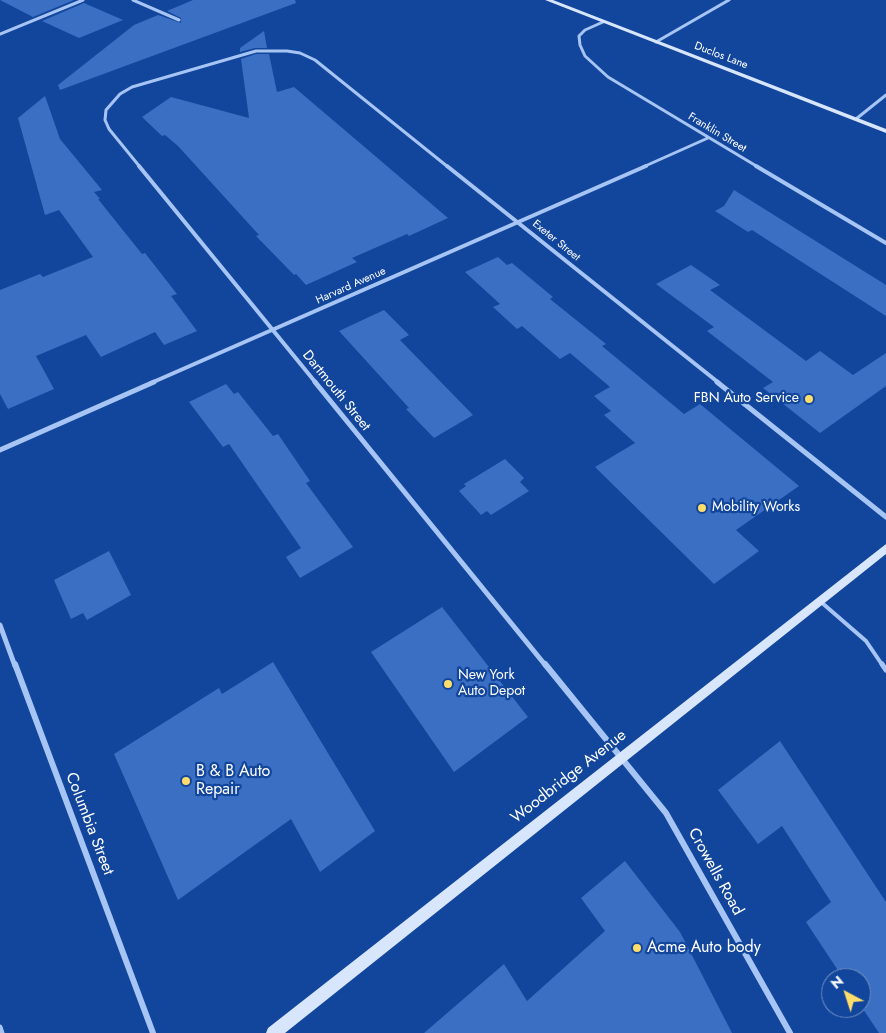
<!DOCTYPE html>
<html>
<head>
<meta charset="utf-8">
<style>
  body { margin:0 }
  #map { position:relative; width:886px; height:1033px; overflow:hidden; background:#12469c; font-family:Jost,sans-serif }
  canvas { display:block }
  .north { position:absolute; left:821px; top:968px; width:50px; height:50px; box-sizing:border-box; background:#12469c; border:1px solid #7190c4; border-radius:50%; rotate:320deg; font-size:14px; font-weight:700; line-height:20px; text-align:center; color:#fff }
  .north::after { content:''; display:block; margin:auto; width:18px; height:22px; background:#ffdd6a; clip-path:polygon(50% 0,100% 100%,50% 72%,0 100%) }
</style>
</head>
<body>
<div id="map">
<canvas width="886" height="1033"></canvas>
<div class="north">N</div>
</div>
<script>
const ctx = document.querySelector('canvas').getContext('2d');
ctx.lineJoin = 'round';
function fillPath(path, color) {
  ctx.fillStyle = color;
  ctx.fill(path, 'evenodd');
}
function poly(rows) {
  const path = new Path2D();
  for (const r of rows) {
    path.moveTo(r[0], r[1]);
    for (let i = 2; i < r.length; i += 2) path.lineTo(r[i], r[i + 1]);
  }
  return path;
}
function stroke(path, color, width, dash) {
  ctx.strokeStyle = color;
  ctx.lineWidth = width;
  ctx.lineCap = dash ? 'butt' : 'round';
  ctx.setLineDash(dash || []);
  ctx.stroke(path);
}
function label(font, color, halo, rows, align = 'center') {
  ctx.font = font + ' Jost,sans-serif';
  ctx.lineWidth = 4.5;
  ctx.setLineDash([]);
  ctx.textBaseline = 'middle';
  ctx.strokeStyle = halo;
  ctx.fillStyle = color;
  for (const [text, x, y, turn = 0] of rows) {
    ctx.save();
    ctx.translate(x, y);
    ctx.rotate((+turn || 0) * Math.PI / 180);
    ctx.textAlign = isNaN(turn) ? turn : align;
    if (halo) ctx.strokeText(text, 0, 0);
    ctx.fillText(text, 0, 0);
    ctx.restore();
  }
}
const building = poly([
  [0,0,74,0,33,17],
  [193,0,295,0,296,3,60,90,58,85,134,25,158,15,181,23,181,18,167,11],
  [84,3,123,20,79,38,42,21],
  [264,31,267,48,255,48,240,52,240,48],
  [256,54,269,54,277,92,294,87,448,218,409,236,407,234,352,258,357,262,306,285,296,274,294,275,256,236,259,235,178,146,165,135,162,136,142,117,171,97,249,118,241,59],
  [45,96,60,139,102,190,94,192,100,199,98,199,142,254,145,253,177,294,171,296,197,331,164,345,155,332,101,357,86,335,36,356,54,389,8,409,0,394,0,290,40,274,43,277,93,257,59,210,45,215,18,118],
  [734,190,886,285,886,316,752,230,748,232,715,211,724,206],
  [498,257,507,265,512,263,553,297,550,299,606,344,602,346,684,414,700,404,799,486,736,530,759,551,714,584,595,467,635,443,604,415,611,411,594,396,610,387,570,353,560,359,522,326,517,329,493,307,500,304,465,272],
  [691,265,720,285,710,290,806,361,820,351,853,375,886,353,886,386,820,433,763,388,773,382,707,331,714,327,656,284],
  [384,310,409,335,400,340,473,415,434,438,406,409,409,408,339,331],
  [226,384,234,394,238,392,273,436,278,434,310,481,306,483,353,547,300,578,286,557,301,548,229,444,223,447,189,402],
  [505,459,524,478,520,482,529,491,491,515,487,511,481,515,459,491,466,486,464,484],
  [109,551,131,595,87,620,83,613,71,619,54,580],
  [442,607,528,717,454,772,371,652],
  [273,662,375,831,320,872,291,819,178,900,114,754,219,688,222,694],
  [780,741,886,902,886,1033,879,1033,861,1006,861,978,843,978,806,922,831,902,782,826,758,844,718,790],
  [625,861,680,932,732,1033,424,1033,504,964,527,1001,605,931,581,898]
]);
const laneFar1 = poly([
  [821,602,866,641,883,666]
]);
const lane = poly([
  [882,664,886,670],
  [0,1027,2,1033]
]);
const streetFar3 = poly([
  [133,0,179,20],
  [603,22,585,30,579,36,580,45,585,56,608,77,758,167],
  [0,34,83,0],
  [656,42,729,0],
  [856,119,886,95],
  [140,167,109,129,105,120,106,110,120,94,132,87,256,51,287,51,300,53,315,60,448,167],
  [643,167,708,138]
]);
const streetFar2 = poly([
  [139,166,316,383],
  [447,166,719,383],
  [756,166,886,243],
  [151,383,646,166]
]);
const streetFar1 = poly([
  [315,382,546,666],
  [717,382,886,517],
  [0,450,154,382],
  [0,625,15,666]
]);
const street = poly([
  [15,664,153,1033],
  [545,664,666,813,790,1033]
]);
const secondary = poly([
  [545,0,553,0,886,129,886,133,545,0],
  [886,544,886,554,285,1033,266,1033,268,1028,886,544]
]);
const markers = [
  [809,399,5,"#ffdd6a"],
  [702,508,5,"#ffdd6a"],
  [448,684,5,"#ffdd6a"],
  [186,781,5,"#ffdd6a"],
  [637,948,5,"#ffdd6a"]
];
const farStreetnames = [
  ["Duclos Lane",721,56,21],
  ["Franklin Street",717,133,31],
  ["Exeter Street",556,241,39],
  ["Harvard Avenue",351,286,-24]
];
const streetNames = [
  ["Dartmouth Street",336,391,51]
];
const poiNames = [
  ["FBN Auto Service",799,399,"right"],
  ["Mobility Works",712,508],
  ["New York",458,676],
  ["Auto Depot",458,692]
];
const nearPoinames = [
  ["B & B Auto",196,772],
  ["Repair",196,790],
  ["Acme Auto body",647,948]
];
const nearStreetnames = [
  ["Woodbridge Avenue",569,777,-38],
  ["Columbia Street",89,824,69],
  ["Crowells Road",715,872,61]
];
fillPath(building, '#3b6fc3');
stroke(laneFar1, '#a7c5f4', 4);
stroke(lane, '#a7c5f4', 5);
stroke(streetFar3, '#a7c5f4', 3);
stroke(streetFar2, '#a7c5f4', 4);
stroke(streetFar1, '#a7c5f4', 5);
stroke(street, '#a7c5f4', 6);
fillPath(secondary, '#d7e5fd');
for (const [x, y, r, color] of markers) {
  const dot = new Path2D();
  dot.arc(x, y, r, 0, 2 * Math.PI);
  ctx.fillStyle = color;
  ctx.fill(dot);
  stroke(dot, '#12469c', 2);
}
label('11px', '#fff', '#12469c', farStreetnames);
label('14px', '#fff', '#12469c', streetNames);
label('14px', '#fff', '#12469c', poiNames, 'left');
label('16px', '#fff', '#12469c', nearPoinames, 'left');
label('16px', '#fff', '#12469c', nearStreetnames);
</script>
</body>
</html>
